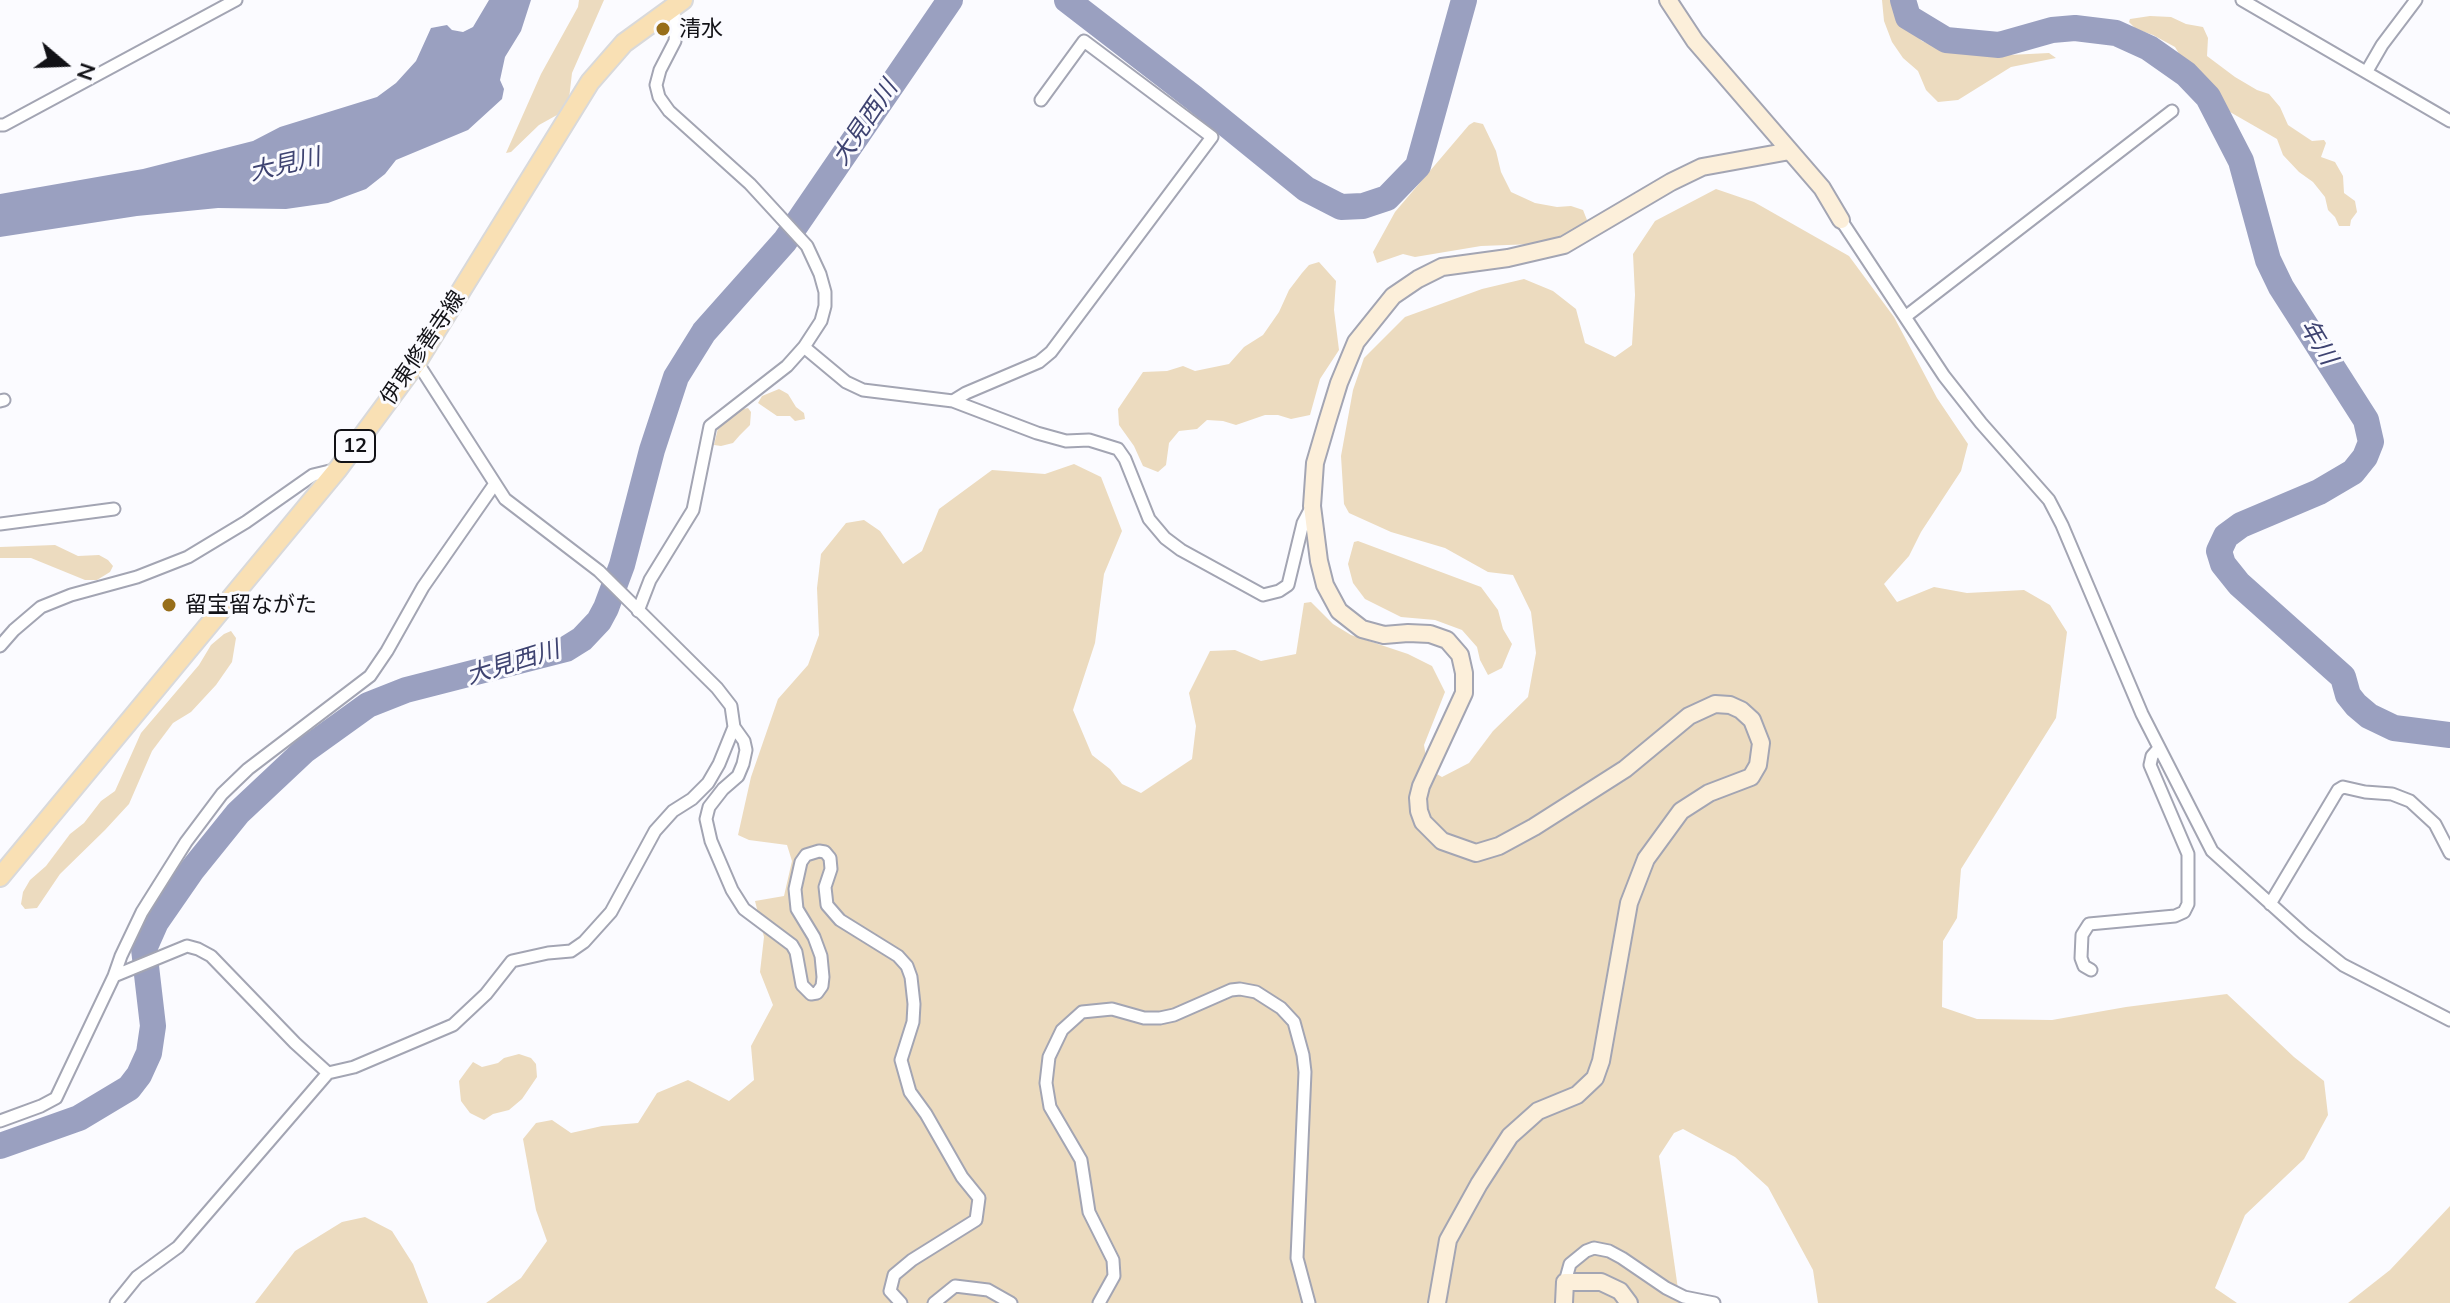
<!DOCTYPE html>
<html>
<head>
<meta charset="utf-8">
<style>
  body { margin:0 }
  #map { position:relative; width:2450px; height:1303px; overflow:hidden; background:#fbfbff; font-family:Mulish,sans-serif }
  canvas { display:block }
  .north { position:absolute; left:24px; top:24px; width:80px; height:80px; -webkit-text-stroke:6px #fbfbff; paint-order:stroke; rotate:109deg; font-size:22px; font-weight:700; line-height:32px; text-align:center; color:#121217 }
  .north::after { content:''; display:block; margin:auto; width:28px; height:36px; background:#121217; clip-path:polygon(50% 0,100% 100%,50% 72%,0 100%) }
</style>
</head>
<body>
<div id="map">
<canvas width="2450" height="1303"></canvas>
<div class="north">N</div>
</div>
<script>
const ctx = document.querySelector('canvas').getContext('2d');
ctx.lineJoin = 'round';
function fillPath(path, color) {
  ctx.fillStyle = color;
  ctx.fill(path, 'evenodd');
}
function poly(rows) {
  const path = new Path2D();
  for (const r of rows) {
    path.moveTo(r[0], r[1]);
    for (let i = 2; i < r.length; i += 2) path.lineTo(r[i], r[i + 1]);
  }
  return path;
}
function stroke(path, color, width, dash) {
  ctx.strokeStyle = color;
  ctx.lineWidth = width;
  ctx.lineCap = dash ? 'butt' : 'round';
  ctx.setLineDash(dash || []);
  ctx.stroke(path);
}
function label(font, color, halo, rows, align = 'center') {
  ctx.font = font + ' Mulish,"Noto Sans JP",sans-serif';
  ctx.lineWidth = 6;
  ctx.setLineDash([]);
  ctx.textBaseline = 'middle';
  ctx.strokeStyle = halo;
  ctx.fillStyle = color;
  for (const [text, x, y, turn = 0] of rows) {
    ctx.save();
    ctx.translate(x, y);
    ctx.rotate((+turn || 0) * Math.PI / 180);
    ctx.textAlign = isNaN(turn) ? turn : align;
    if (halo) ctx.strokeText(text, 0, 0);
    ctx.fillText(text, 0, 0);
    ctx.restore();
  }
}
const green = poly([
  [579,0,604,0,572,73,569,99,557,115,539,125,511,152,506,153,541,74,578,7],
  [1882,0,1897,0,1903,22,1922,41,1942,49,2009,55,2049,53,2056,58,2011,67,1958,100,1938,102,1926,90,1918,71,1903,58,1892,42,1884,21],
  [2150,16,2171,17,2186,24,2203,27,2208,38,2207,56,2235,77,2257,90,2269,94,2280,107,2288,125,2312,141,2324,140,2326,143,2321,157,2335,162,2343,176,2344,193,2355,201,2357,212,2351,220,2350,226,2339,226,2335,217,2328,210,2325,197,2313,182,2299,172,2283,155,2277,139,2230,112,2200,75,2184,62,2175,47,2153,35,2136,29,2129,22,2130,19],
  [1474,122,1483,124,1496,151,1501,172,1511,192,1535,203,1557,207,1571,206,1583,210,1587,220,1570,233,1534,244,1481,246,1415,257,1403,254,1377,263,1373,252,1395,212,1469,125],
  [1716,189,1754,202,1849,256,1894,317,1937,398,1968,444,1961,471,1921,532,1909,556,1884,584,1897,602,1934,587,1967,593,2024,590,2050,605,2067,632,2056,718,1961,869,1957,918,1943,941,1942,1007,1977,1019,2052,1020,2126,1007,2227,994,2294,1057,2324,1081,2328,1115,2304,1159,2245,1215,2215,1288,2237,1303,1818,1303,1813,1270,1768,1187,1735,1157,1683,1129,1674,1133,1659,1156,1680,1303,486,1303,521,1278,547,1241,536,1210,523,1139,536,1123,552,1120,571,1133,602,1126,638,1123,657,1093,688,1080,729,1101,754,1080,751,1046,773,1005,760,972,764,937,755,901,784,896,792,861,787,845,749,840,738,835,751,777,778,699,808,665,819,635,817,588,821,554,846,523,864,520,880,531,903,564,922,551,939,509,992,470,1045,474,1074,464,1101,477,1122,531,1104,574,1095,643,1073,710,1092,755,1110,769,1122,784,1141,793,1192,759,1196,726,1189,693,1210,651,1235,650,1261,661,1296,654,1304,603,1311,602,1333,624,1351,635,1408,654,1432,666,1445,692,1424,745,1428,769,1442,777,1469,763,1493,731,1528,697,1536,653,1531,612,1513,575,1488,572,1445,548,1391,532,1349,513,1344,504,1341,456,1353,390,1364,358,1405,317,1482,289,1524,279,1553,291,1576,309,1585,343,1615,357,1632,345,1635,295,1633,254,1655,221],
  [1319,262,1336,281,1334,310,1339,350,1320,379,1310,415,1291,419,1278,415,1265,415,1236,425,1223,421,1207,420,1197,429,1179,431,1169,443,1166,465,1158,472,1143,466,1134,446,1119,425,1118,409,1143,372,1167,371,1183,366,1195,371,1229,364,1244,347,1263,335,1279,312,1289,290,1302,273,1309,265],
  [779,389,788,394,796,407,804,413,805,419,795,421,790,416,777,416,758,403,762,396],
  [748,408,751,412,750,425,740,435,733,443,721,446,714,445,718,428,743,409],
  [1358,541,1481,587,1498,610,1503,629,1512,644,1502,668,1488,675,1480,660,1477,647,1462,630,1435,620,1401,617,1365,599,1353,583,1348,564,1354,542],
  [55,545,78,556,99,555,108,560,113,566,110,572,97,580,85,580,31,558,0,558,0,547],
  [231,631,236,638,232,662,216,685,191,712,173,723,152,751,129,804,105,830,60,874,37,908,25,909,21,904,23,892,30,880,46,866,70,834,84,823,101,801,115,791,141,733,199,665,211,645,224,634],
  [519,1054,531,1058,536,1064,537,1077,522,1099,509,1110,493,1114,484,1120,470,1113,461,1101,459,1081,467,1070,473,1062,482,1067,498,1063,504,1058],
  [2450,1206,2450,1303,2348,1303,2390,1270],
  [365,1217,392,1231,413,1264,428,1303,255,1303,295,1251,342,1222]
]);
const water = poly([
  [489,0,531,0,521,31,505,57,500,80,504,89,502,99,468,130,396,160,385,174,366,189,328,203,286,209,218,208,137,216,0,237,0,194,143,169,253,141,280,127,377,97,396,83,416,61,431,28,447,25,452,30,463,32,473,27]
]);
const river = poly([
  [1067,0,1194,98,1306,189,1341,207,1363,206,1387,198,1418,166,1464,0],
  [1903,0,1908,17,1946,40,1999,45,2052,30,2075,28,2116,33,2149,48,2186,74,2208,97,2241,161,2268,260,2281,287,2366,420,2371,442,2365,457,2353,472,2319,492,2241,525,2226,536,2219,551,2223,564,2239,584,2343,677,2348,695,2356,705,2369,716,2394,728,2450,735],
  [0,1146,79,1118,129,1088,139,1075,149,1053,153,1026,144,949,156,922,192,870,238,813,304,751,368,705,406,690,566,649,582,639,599,621,606,608,622,565,652,450,676,377,704,332,785,241,950,0]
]);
const street = poly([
  [2242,0,2450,121],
  [2367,71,2382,45,2416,0],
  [0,125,4,125,236,0],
  [1841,220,1944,376,1981,423,2049,500,2062,525,2142,714,2212,851,2304,934,2343,965,2450,1020],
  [1905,317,2172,111],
  [804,347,846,382,863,390,953,401,1037,433,1066,441,1089,440,1118,449,1125,459,1149,519,1165,538,1181,550,1263,595,1279,591,1288,585,1303,523,1312,506],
  [0,401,4,400],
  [953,401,966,393,1039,362,1051,352,1212,137,1084,41,1041,100],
  [0,524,114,509],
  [638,611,650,580,693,510,710,426,787,366,804,347,821,321,825,306,825,292,820,274,807,246,750,184,669,111,659,97,656,85,660,70,675,41,676,28,673,5],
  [0,646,14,630,41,607,71,595,137,577,188,557,246,522,313,475,338,469],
  [734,727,744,741,746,750,743,764,738,776,723,789,709,807,706,819,711,841,732,890,744,909,792,945,796,952,802,985,811,994,817,993,822,986,823,977,821,956,814,937,797,909,795,889,801,862,806,855,819,851,825,852,830,858,831,869,825,887,827,905,840,920,898,956,907,966,911,977,914,1004,913,1022,901,1060,910,1092,926,1114,962,1177,979,1198,976,1220,912,1260,894,1275,890,1291,901,1303],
  [2270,904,2338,790,2343,787,2365,792,2392,794,2410,801,2435,824,2450,853],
  [2091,970,2084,966,2081,958,2082,935,2089,924,2175,916,2184,912,2188,904,2188,854,2150,765,2152,756,2159,748],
  [114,976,121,956,142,912,186,842,222,794,248,769,370,676,387,651,423,587,494,485],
  [0,1121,41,1106,56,1098,114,976,187,946,198,949,211,956,295,1043,328,1073],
  [1565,1282,1570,1264,1586,1251,1594,1248,1609,1251,1622,1258,1666,1288,1684,1297,1714,1303],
  [116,1303,137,1277,178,1247,328,1073,354,1067,453,1025,486,994,512,961,548,953,571,951,584,942,611,912,655,831,673,811,692,799,708,783,719,764,734,727,731,706,717,688,599,571,505,499,417,362],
  [934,1303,955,1286,988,1290,1011,1303],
  [1099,1303,1114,1276,1113,1260,1089,1212,1081,1160,1050,1107,1046,1083,1049,1057,1062,1030,1082,1012,1112,1009,1144,1018,1160,1018,1174,1015,1231,990,1240,989,1256,992,1281,1008,1294,1022,1303,1055,1305,1072,1297,1258,1309,1303]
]);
const secondary = poly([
  [1668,0,1695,41,1822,188,1841,220],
  [1437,1303,1448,1240,1479,1184,1510,1136,1538,1111,1577,1095,1595,1078,1601,1061,1629,903,1646,859,1681,811,1709,793,1751,777,1758,765,1761,743,1752,720,1741,710,1730,705,1715,704,1689,716,1625,769,1534,827,1499,846,1476,853,1442,841,1423,822,1419,811,1418,798,1421,786,1464,693,1464,673,1460,655,1447,640,1430,634,1408,633,1384,635,1362,629,1339,611,1325,585,1319,561,1312,506,1315,463,1327,422,1339,383,1356,342,1393,296,1418,279,1442,267,1508,258,1564,245,1671,182,1702,167,1790,151],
  [1564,1303,1565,1282,1601,1282,1620,1291,1629,1303]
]);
const primary = poly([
  [0,877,338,469,417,362,590,82,624,43,683,0]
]);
const markers = [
  [663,29,8,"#976e1a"],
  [169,605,8,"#976e1a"]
];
const shields = [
  [355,446,40]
];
const shieldNames = [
  ["12",355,446]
];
const poiNames = [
  ["清水",679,29],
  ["留宝留ながた",185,605]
];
const streetNames = [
  ["伊東修善寺線",423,348,-56]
];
const waterNames = [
  ["大見西川",865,123,-56],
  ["大見川",285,165,-13],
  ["年川",2318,342,59],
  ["大見西川",513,663,-17]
];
fillPath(green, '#ecdbbf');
fillPath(water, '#9aa0c0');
stroke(river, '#9aa0c0', 26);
stroke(street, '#a3a5b3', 15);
stroke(secondary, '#a3a5b3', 20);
stroke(primary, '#d9d9da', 22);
stroke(street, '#fff', 11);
stroke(secondary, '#fcefda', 16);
stroke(primary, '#f9e0b4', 18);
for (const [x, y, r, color] of markers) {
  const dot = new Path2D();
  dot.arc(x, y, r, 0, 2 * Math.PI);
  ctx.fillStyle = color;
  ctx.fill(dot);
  stroke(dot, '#fbfbff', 3);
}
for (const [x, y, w] of shields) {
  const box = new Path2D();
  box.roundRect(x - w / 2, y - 16, w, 32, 6);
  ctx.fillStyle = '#fbfbff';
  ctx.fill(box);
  stroke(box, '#121217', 2);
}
label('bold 20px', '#121217', null, shieldNames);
label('22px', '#121217', '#fbfbff', poiNames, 'left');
label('22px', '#121217', '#fbfbff', streetNames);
label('italic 24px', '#3e4371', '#fbfbff', waterNames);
</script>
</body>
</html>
